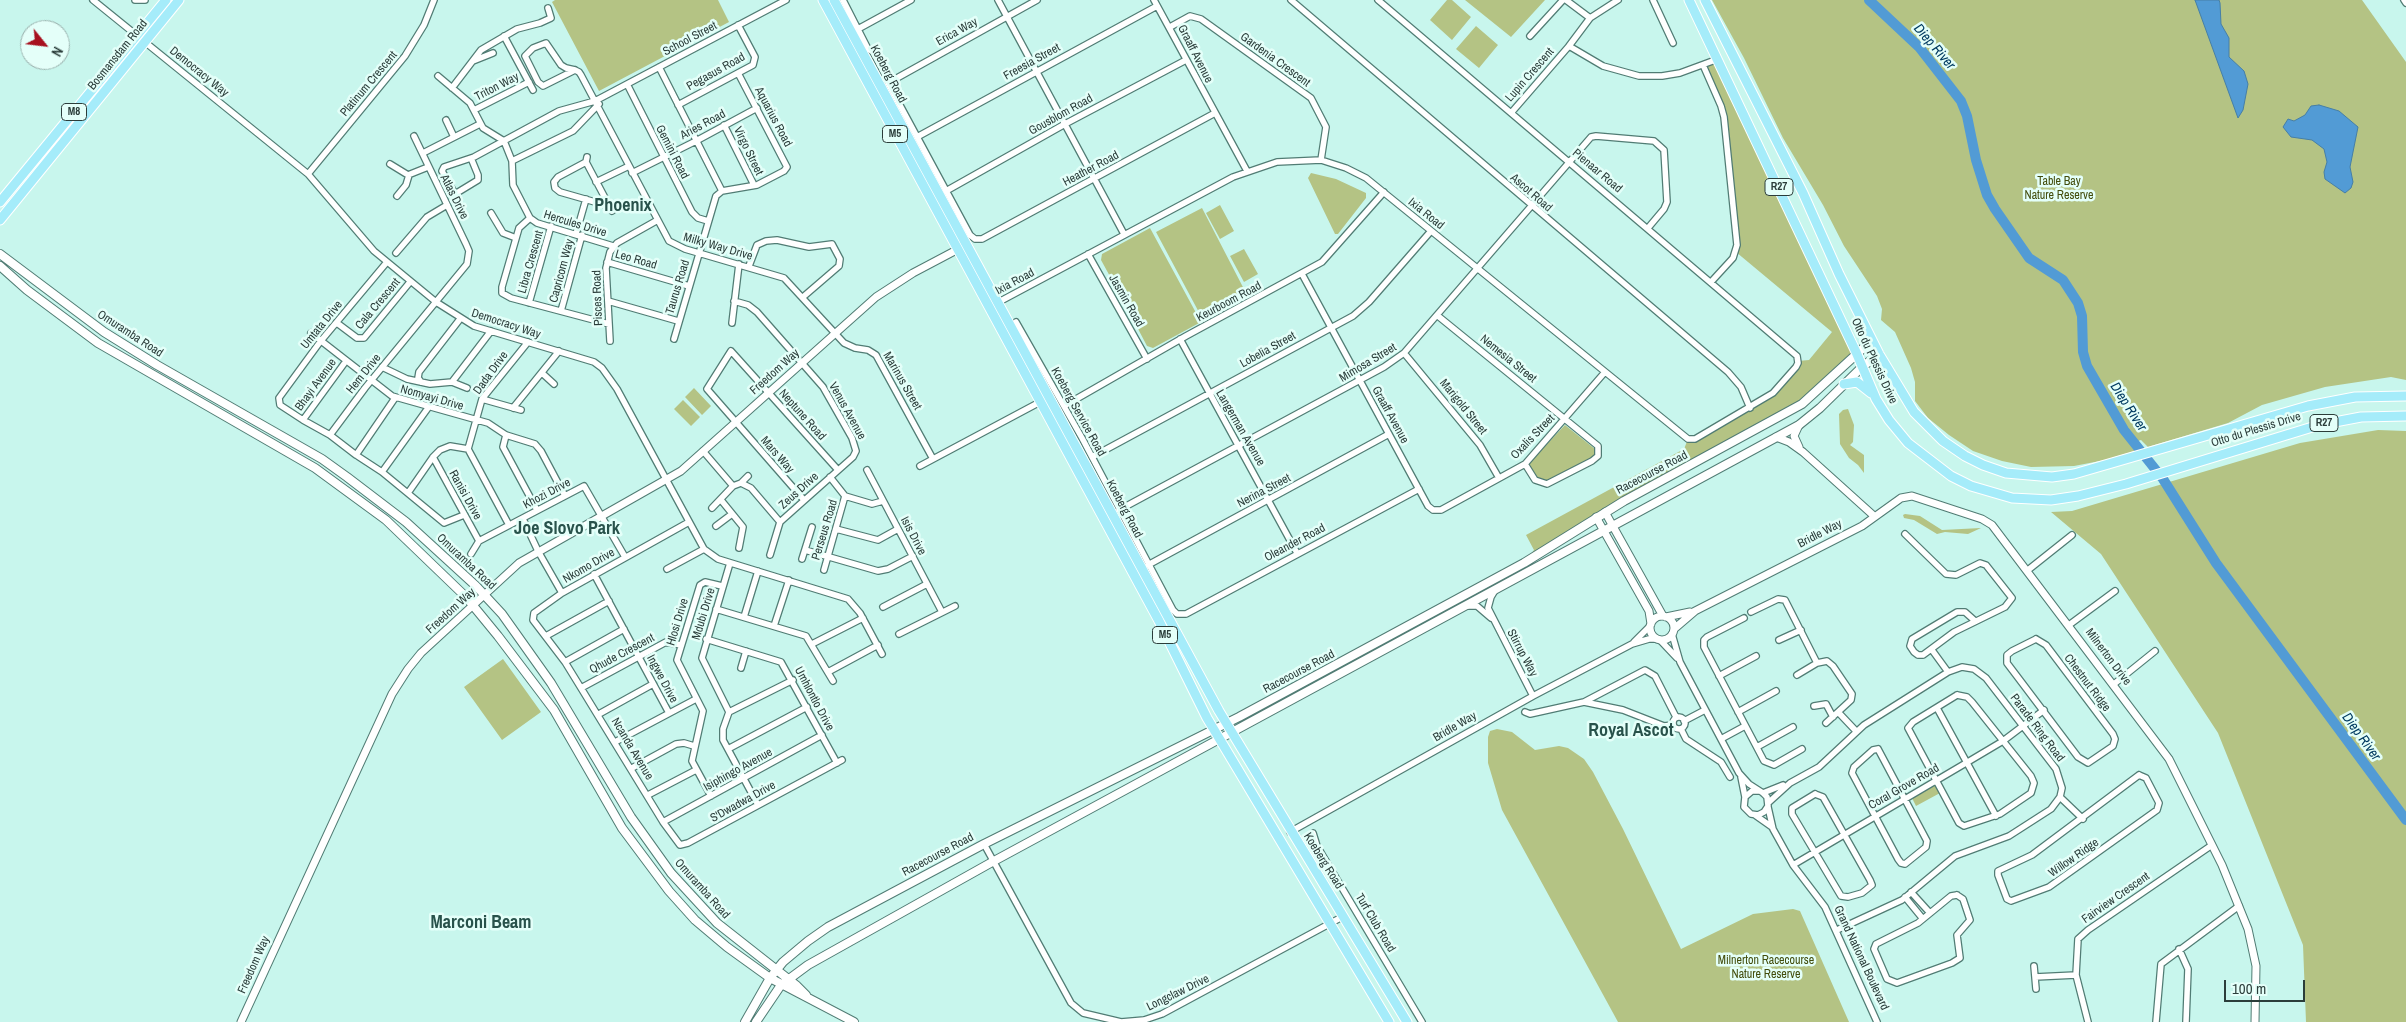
<!DOCTYPE html>
<html>
<head>
<meta charset="utf-8">
<style>
  body { margin:0 }
  #map { position:relative; width:2406px; height:1022px; overflow:hidden; background:#c8f6ed; font-family:"Archivo Narrow",sans-serif }
  canvas { display:block }
  .north { position:absolute; left:20px; top:20px; width:50px; height:50px; box-sizing:border-box; background:#e4fff9; border:1px solid #9ab1ad; border-radius:50%; rotate:119deg; font-size:14px; font-weight:700; line-height:20px; text-align:center; color:#2b3d3a }
  .north::after { content:''; display:block; margin:auto; width:18px; height:22px; background:#a7111f; clip-path:polygon(50% 0,100% 100%,50% 72%,0 100%) }
  .scale { position:absolute; left:2224px; top:980px; width:81px; height:22px; box-sizing:border-box; border:2px solid #2b3d3a; border-top:0; padding-left:6px; font-size:15px; line-height:18px; white-space:nowrap; color:#2b3d3a; -webkit-text-stroke:4px #e4fff9; paint-order:stroke }
</style>
</head>
<body>
<div id="map">
<canvas width="2406" height="1022"></canvas>
<div class="north">N</div>
<div class="scale">100 m</div>
</div>
<script>
const ctx = document.querySelector('canvas').getContext('2d');
ctx.lineJoin = 'round';
function fillPath(path, color) {
  ctx.fillStyle = color;
  ctx.fill(path, 'evenodd');
}
function poly(rows) {
  const path = new Path2D();
  for (const r of rows) {
    if (r.length === 3) {
      path.moveTo(r[0] + r[2], r[1]);
      path.arc(r[0], r[1], r[2], 0, 2 * Math.PI);
      continue;
    }
    path.moveTo(r[0], r[1]);
    for (let i = 2; i < r.length; i += 2) path.lineTo(r[i], r[i + 1]);
  }
  return path;
}
function stroke(path, color, width, dash) {
  ctx.strokeStyle = color;
  ctx.lineWidth = width;
  ctx.lineCap = dash ? 'butt' : 'round';
  ctx.setLineDash(dash || []);
  ctx.stroke(path);
}
function label(font, color, halo, rows, align = 'center') {
  ctx.font = font + ' "Archivo Narrow",sans-serif';
  ctx.lineWidth = 5;
  ctx.setLineDash([]);
  ctx.textBaseline = 'middle';
  ctx.strokeStyle = halo;
  ctx.fillStyle = color;
  for (const [text, x, y, turn = 0] of rows) {
    ctx.save();
    ctx.translate(x, y);
    ctx.rotate((+turn || 0) * Math.PI / 180);
    ctx.textAlign = isNaN(turn) ? turn : align;
    if (halo) ctx.strokeText(text, 0, 0);
    ctx.fillText(text, 0, 0);
    ctx.restore();
  }
}
const green = poly([
  [555,0,718,0,729,22,599,91,552,2],
  [1447,0,1452,0,1471,17,1452,40,1430,20],
  [1465,0,1545,0,1511,37],
  [1712,0,2362,0,2406,62,2406,380,2391,377,2325,387,2262,405,2228,423,2148,447,2141,440,2132,443,2138,450,2105,460,2074,466,2031,467,2002,461,1973,451,1949,435,1928,418,1915,401,1915,382,1911,368,1895,332,1881,320,1882,309,1877,296,1844,246,1823,205,1783,138,1744,58],
  [1476,26,1498,45,1479,68,1456,49],
  [1718,59,1856,352,1811,396,1524,563,1534,550,1526,535,1684,449,1688,439,1765,399,1798,361,1809,360,1832,332,1736,252,1724,117,1703,65],
  [1311,173,1336,179,1366,193,1366,198,1338,234,1335,234,1308,178],
  [1220,205,1234,231,1220,239,1206,213],
  [1202,208,1246,293,1202,318,1156,232],
  [1150,228,1201,322,1153,348,1147,346,1126,306,1128,304,1125,299,1123,300,1101,260,1102,254],
  [1244,249,1258,274,1244,282,1230,256],
  [694,388,711,406,702,415,685,397],
  [683,400,700,417,691,426,674,409],
  [1848,409,1854,425,1853,442,1850,445,1864,455,1864,473,1858,465,1849,458,1840,444,1839,414,1843,410],
  [1565,425,1595,449,1595,456,1549,482,1537,480,1529,463],
  [2378,430,2406,431,2406,1022,2306,1022,2303,945,2218,733,2101,554,2051,512,2072,511,2300,443],
  [1905,514,1920,516,1942,530,1981,528,1968,534,1945,532,1937,534,1914,520,1904,518,1903,515],
  [503,659,541,712,502,740,464,687],
  [1497,729,1512,732,1535,750,1559,746,1568,748,1584,759,1593,772,1623,829,1681,949,1753,914,1793,909,1800,911,1849,1022,1618,1022,1502,810,1488,763,1488,737,1490,731],
  [1936,785,1940,793,1916,806,1912,798]
]);
const water = poly([
  [2195,0,2219,0,2220,3,2221,24,2229,38,2229,57,2244,71,2248,84,2243,110,2238,118,2195,0],
  [2319,105,2339,111,2358,127,2350,167,2353,182,2351,188,2345,193,2325,179,2324,172,2327,162,2324,149,2312,140,2291,137,2283,127,2288,119,2294,121,2305,115,2311,106,2319,105]
]);
const river = poly([
  [1869,0,1919,47,1961,101,1967,116,1976,160,1987,195,1995,209,2029,258,2063,280,2078,303,2082,316,2083,352,2087,366,2124,430,2163,479,2216,563,2406,820]
]);
const minor = poly([
  [93,0,308,174,374,251,436,302,474,326,594,362,602,368,617,389,704,549,718,559,848,599,860,613,882,654],
  [135,0,145,0],
  [843,0,868,49,873,52,886,76,888,83,970,235,975,239,982,239,1215,113],
  [998,0,1124,234],
  [1154,0,1247,171],
  [1291,0,1728,372,1741,387,1750,408],
  [1566,0,1590,18],
  [1653,0,1673,43],
  [2404,0,2406,3],
  [1170,27,1190,16,1201,19,1311,98,1326,127,1321,160],
  [858,29,911,0],
  [504,36,533,90],
  [1530,36,1563,0],
  [1569,46,1590,18,1618,0],
  [473,61,493,53],
  [1703,65,1721,106,1724,117,1737,245,1733,258,1711,282],
  [659,67,722,191],
  [575,70,543,86,538,82,525,56,533,48,546,43,561,65,566,68,575,70,579,72,581,75,669,241,685,249,784,278,844,343,855,348,868,350,876,355,933,459],
  [438,76,470,103,483,128,504,141,512,161,513,185,530,218,537,223,613,246],
  [888,83,1037,0],
  [627,84,692,212,698,218,708,221],
  [452,88,481,50,517,29,540,23,551,18,548,8],
  [678,105,753,65,755,57,738,25],
  [474,110,529,82],
  [1511,113,1569,46,1603,66,1639,76,1662,76,1680,73,1718,59],
  [446,120,454,137],
  [724,125,754,185],
  [917,137,1157,6],
  [423,153,480,124],
  [587,157,586,162,612,211],
  [471,158,478,175,478,180,455,194,442,171,444,167,474,157,559,111,595,101,786,0],
  [512,161,573,131,599,104],
  [586,162,558,177,554,182,555,188,560,192,609,206],
  [390,164,408,175,428,167],
  [632,173,696,141,757,108],
  [308,174,405,56,424,25,434,0],
  [596,182,629,166],
  [946,191,1065,124,1186,60],
  [397,196,406,185,409,175],
  [491,213,503,233,516,238],
  [530,218,519,228,502,287,502,293,511,298,609,324],
  [576,234,586,199],
  [396,253,427,217,447,205],
  [1088,254,1147,359],
  [607,262,689,286],
  [749,266,757,245,766,241,777,240,809,247,832,244,840,259,839,266,803,297],
  [1302,274,1428,506,1433,510,1441,510,1525,464,1605,372],
  [608,301,678,321],
  [734,301,748,305,757,312,823,387,852,438,856,451,853,457,780,522,770,555],
  [529,303,551,226],
  [995,304,1233,177,1277,162,1321,160,1346,168,1366,178,1688,439,1695,439,1773,393,1796,367,1798,363,1797,356,1378,0],
  [561,311,582,235],
  [1438,316,1598,446,1598,456,1592,461,1547,484,1535,480,1525,464],
  [1016,322,1082,438,1173,610,1177,614,1186,614,1419,489],
  [337,323,357,338,364,338,410,282],
  [732,323,739,264],
  [311,333,392,396,488,423,506,435,535,444,541,451,565,496],
  [674,339,716,196,722,191,757,185,784,171,787,167,738,73],
  [1180,339,1297,553],
  [610,341,606,268,610,252,617,243,656,221],
  [1404,353,1480,445,1499,478],
  [346,361,303,420,280,405,279,398,320,342,387,262],
  [382,367,407,379,430,384,452,382,467,388],
  [542,373,554,384],
  [421,382,418,378,419,372,460,319],
  [452,382,491,331],
  [482,399,521,410],
  [1064,406,1186,336,1322,262,1384,192],
  [513,408,559,351],
  [303,420,330,435,365,388,467,264,469,251,466,244,414,136],
  [330,435,356,455,395,398],
  [506,435,503,447,537,510],
  [468,449,482,399,528,342],
  [468,449,509,525],
  [703,451,733,486],
  [356,455,382,472,444,523,464,515],
  [433,457,479,541],
  [1092,457,1353,316,1369,302,1431,231],
  [920,466,1040,402],
  [867,470,942,612],
  [382,472,428,408],
  [830,477,845,496,872,504,883,501],
  [741,483,751,488,780,522],
  [408,493,433,457,440,450,450,446,468,449],
  [721,500,743,527,739,548],
  [804,500,707,389,731,351,838,470],
  [712,508,733,486,741,483,748,476],
  [1119,510,1384,367,1404,353,1591,137,1596,136,1654,141,1664,150,1667,202,1664,209,1648,228],
  [523,519,538,551,562,593],
  [716,526,732,514],
  [836,529,878,540,898,529],
  [1905,534,1946,574,1956,575,1980,563,1986,565,2012,598,2005,607,1954,632,1923,655,1918,655,1914,652,1910,646,1912,639,1957,612,1965,612,1974,620],
  [805,550,878,571,888,569,913,556],
  [471,554,479,541,584,486,625,557],
  [802,559,812,527],
  [730,563,702,658,729,712,723,729,723,740,758,805],
  [1148,565,1389,434],
  [667,569,704,549],
  [824,570,845,496],
  [2028,570,2072,535],
  [594,574,669,713],
  [1494,592,1491,597,1488,608,1533,696],
  [1467,606,1477,606,1491,618],
  [883,607,927,584],
  [716,609,806,636,833,681],
  [1751,612,1778,599,1785,600,1817,663],
  [744,617,758,571],
  [1744,618,1707,637,1704,640,1704,647,1764,761,1774,765,1802,749],
  [2069,625,2115,591],
  [774,626,789,580],
  [624,629,565,662,581,688,666,642,681,645],
  [899,634,955,606],
  [1672,634,1680,662,1739,773,1749,784,1763,793,1767,797,1768,806,1764,812,1758,815,1751,814,1744,807,1745,797,1752,791,1759,791],
  [546,636,609,601],
  [706,639,781,662,837,763],
  [2036,639,2046,645,2113,734,2115,739,2113,746,2088,763,2078,757,2007,663,2007,655,2012,651,2036,639],
  [1660,640,1677,658],
  [1779,640,1801,630],
  [1634,642,1650,626],
  [812,644,863,618],
  [1932,650,1948,672],
  [565,662,533,620,534,613,562,593,689,522],
  [741,668,746,651],
  [828,672,878,645],
  [1797,675,1817,663,1827,661,1833,666,1852,694,1851,700,1826,723],
  [1719,676,1756,656],
  [2114,684,2155,651],
  [581,688,663,822,680,845,688,843,842,760],
  [1957,695,1967,697,1972,702,2031,776,2034,783,2031,793,2000,814,1964,826,1959,823,1908,728,1913,722,1957,695],
  [1584,702,1645,670,1655,676,1676,717],
  [1814,706,1826,704,1833,717],
  [1937,708,1996,816],
  [729,712,793,680],
  [1525,712,1530,714,1584,702,1623,710,1664,726,1673,725],
  [1738,712,1776,691],
  [1838,712,1856,731],
  [599,714,653,684],
  [1679,723,6],
  [1684,721,1705,710],
  [1681,729,1686,739,1721,762,1730,777],
  [1721,739,1745,726],
  [615,742,696,699],
  [1757,747,1793,727],
  [728,749,807,707],
  [1878,749,1927,841,1926,847,1905,864,1901,863,1898,859,1852,773,1854,767,1873,750,1878,749],
  [632,768,676,744,684,743,694,746],
  [2139,775,2146,778,2159,803,2157,810,2049,887,2011,901,2007,899,1998,875,1998,871,2032,855,2139,775],
  [1741,777,1745,797],
  [1763,793,1783,785],
  [1815,794,1823,797,1870,880,1872,885,1862,893,1848,897,1841,896,1792,814,1792,808,1815,794],
  [648,795,696,770],
  [711,796,692,761,703,711,677,660,700,585,705,582,722,586],
  [2060,797,2083,819],
  [1768,803,1790,783,1819,767,1864,725,1948,672,1962,667,1974,669,1986,678,2056,769,2062,788,2060,797,2051,809,2009,836,1955,856,1902,900,1837,930],
  [1768,807,1773,829,1793,865,1825,907,1877,1022],
  [1755,815,1772,827],
  [663,822,822,735],
  [1290,832,1533,696,1632,644,1649,639,1657,639],
  [1313,833,1317,846,1422,1022],
  [984,844,1071,1003,1083,1013,1121,1022,1144,1020,1162,1014,1342,917],
  [1793,865,1966,763,2003,741,2044,710],
  [1911,892,1930,913],
  [1957,895,1963,899,1970,920,1957,935,1960,958,1952,963,1897,983,1887,979,1874,949,1876,944,1918,923,1951,896,1957,895],
  [1905,897,1923,919],
  [2179,949,2188,969,2186,1022],
  [2034,966,2036,989],
  [2035,977,2076,975],
  [2088,1022,2076,975,2078,939,2088,930,2212,845],
  [2156,1022,2161,964,2239,906]
]);
const tertiary = poly([
  [1799,425,1794,436,1799,447],
  [1776,437,1789,442,1803,452,1874,516],
  [1605,512,1663,616],
  [1596,517,1649,611,1651,624],
  [1662,628,12],
  [1666,617,1690,612],
  [1674,629,1695,611,1862,526,1901,498,1912,496,1982,519,1992,525,2169,759,2222,865,2248,929,2256,966,2255,1022],
  [241,1022,392,694,408,669,421,653,519,563,681,471,876,297,913,273,966,245]
]);
const secondary = poly([
  [0,254,104,332,157,365,322,459,347,477,406,522,476,586,502,614,551,683,631,817,671,873,717,923,797,986,806,995],
  [0,266,27,290,98,343,315,468,386,520,466,597,498,636,554,710,622,828,669,891,695,920,727,947,770,978,854,1022],
  [745,1022,770,978,783,962,808,941,828,927,984,844,1239,717,1524,563,1624,501,1802,404,1872,340],
  [756,1022,781,985,808,965,994,861,1799,425,1820,408,1862,367,1879,354]
]);
const primary = poly([
  [823,0,1159,621,1207,718,1389,1022],
  [834,0,1219,711,1407,1022],
  [1689,0,1856,352,1876,399,1889,420,1908,443,1951,476,1971,486,2012,498,2051,500,2078,496,2126,484,2319,425,2361,417,2406,416],
  [1705,0,1803,193,1839,274,1879,354,1914,412,1943,441,1965,456,1983,465,2006,473,2052,477,2074,474,2308,406,2355,397,2406,396],
  [0,202,166,0],
  [0,220,179,0],
  [1844,384,1857,382,1871,393]
]);
const shields = [
  [74,112,25],
  [895,134,25],
  [1779,187,28],
  [2324,423,28],
  [1165,635,25]
];
const shieldNames = [
  ["M8",74,112],
  ["M5",895,134],
  ["R27",1779,187],
  ["R27",2324,423],
  ["M5",1165,635]
];
const streetNames = [
  ["Erica Way",957,32,-29],
  ["School Street",690,39,-28],
  ["Graaff Avenue",1195,54,63],
  ["Bosmansdam Road",118,55,-51],
  ["Gardenia Crescent",1275,60,36],
  ["Freesia Street",1032,62,-29],
  ["Democracy Way",199,72,39],
  ["Pegasus Road",716,72,-29],
  ["Koeberg Road",888,74,62],
  ["Lupin Crescent",1530,75,-49],
  ["Platinum Crescent",369,84,-50],
  ["Triton Way",497,87,-27],
  ["Gousblom Road",1061,115,-29],
  ["Aquarius Road",773,117,62],
  ["Aries Road",703,125,-28],
  ["Virgo Street",748,151,64],
  ["Gemini Road",672,152,63],
  ["Heather Road",1091,169,-28],
  ["Pienaar Road",1597,171,40],
  ["Ascot Road",1531,193,41],
  ["Atlas Drive",454,197,63],
  ["Ixia Road",1426,214,39],
  ["Hercules Drive",575,224,17],
  ["Milky Way Drive",718,247,16],
  ["Leo Road",636,260,16],
  ["Libra Crescent",531,262,-74],
  ["Capricorn Way",562,271,-75],
  ["Ixia Road",1015,282,-28],
  ["Taurus Road",678,287,-73],
  ["Pisces Road",598,298,-92],
  ["Jasmin Road",1126,301,60],
  ["Keurboom Road",1229,302,-28],
  ["Cala Crescent",378,304,-50],
  ["Democracy Way",506,324,18],
  ["Umtata Drive",322,325,-51],
  ["Omuramba Road",130,334,33],
  ["Lobelia Street",1268,350,-29],
  ["Nemesia Street",1508,359,39],
  ["Otto du Plessis Drive",1874,361,65],
  ["Mimosa Street",1368,363,-31],
  ["Freedom Way",775,372,-42],
  ["Dada Drive",491,373,-54],
  ["Hem Drive",364,374,-51],
  ["Marinus Street",902,381,60],
  ["Bhayi Avenue",316,385,-54],
  ["Nomyayi Drive",432,398,16],
  ["Marigold Street",1463,407,51],
  ["Venus Avenue",847,411,61],
  ["Koeberg Service Road",1078,412,61],
  ["Neptune Road",802,415,48],
  ["Graaff Avenue",1390,415,61],
  ["Langerman Avenue",1240,428,60],
  ["Otto du Plessis Drive",2256,430,-17],
  ["Oxalis Street",1533,437,-46],
  ["Mars Way",777,455,49],
  ["Racecourse Road",1652,473,-28],
  ["Zeus Drive",799,491,-42],
  ["Nerina Street",1264,491,-28],
  ["Khozi Drive",547,494,-28],
  ["Ranisi Drive",465,495,61],
  ["Koeberg Road",1124,509,62],
  ["Perseus Road",825,530,-73],
  ["Bridle Way",1820,534,-27],
  ["Isis Drive",913,536,62],
  ["Oleander Road",1295,543,-28],
  ["Omuramba Road",466,562,43],
  ["Nkomo Drive",589,566,-30],
  ["Freedom Way",451,611,-42],
  ["Mdubi Drive",704,614,-73],
  ["Hlosi Drive",678,622,-73],
  ["Stirrup Way",1522,653,62],
  ["Qhude Crescent",622,654,-28],
  ["Milnerton Drive",2108,657,53],
  ["Racecourse Road",1299,672,-28],
  ["Ingwe Drive",662,679,62],
  ["Chestnut Ridge",2087,683,53],
  ["Umhlontlo Drive",814,699,62],
  ["Bridle Way",1455,727,-30],
  ["Parade Ring Road",2037,728,53],
  ["Ncanda Avenue",632,749,59],
  ["Isiphingo Avenue",738,770,-29],
  ["Coral Grove Road",1904,787,-30],
  ["S'Dwadwa Drive",743,802,-29],
  ["Racecourse Road",938,855,-28],
  ["Willow Ridge",2074,858,-35],
  ["Koeberg Road",1323,861,58],
  ["Omuramba Road",702,889,48],
  ["Fairview Crescent",2116,898,-35],
  ["Turf Club Road",1375,923,59],
  ["Grand National Boulevard",1861,958,65],
  ["Freedom Way",254,965,-66],
  ["Longclaw Drive",1178,993,-26]
];
const parkNames = [
  ["Table Bay",2059,182],
  ["Nature Reserve",2059,196],
  ["Milnerton Racecourse",1766,961],
  ["Nature Reserve",1766,975]
];
const waterNames = [
  ["Diep River",1934,47,49],
  ["Diep River",2128,407,57],
  ["Diep River",2361,737,54]
];
const districtNames = [
  ["Phoenix",623,206],
  ["Joe Slovo Park",567,529],
  ["Royal Ascot",1631,731],
  ["Marconi Beam",481,923]
];
fillPath(green, '#b4c384');
fillPath(water, '#529bd5');
stroke(water, '#467fa6', 1);
stroke(river, '#529bd5', 10);
stroke(minor, '#517c74', 8);
stroke(tertiary, '#517c74', 9);
stroke(secondary, '#517c74', 10);
stroke(primary, '#fff', 11);
stroke(minor, '#fff', 5.5);
stroke(tertiary, '#fff', 7);
stroke(secondary, '#fff', 8);
stroke(primary, '#a5ecfa', 9);
for (const [x, y, w] of shields) {
  const box = new Path2D();
  box.roundRect(x - w / 2, y - 8.5, w, 17, 4);
  ctx.fillStyle = '#e4fff9';
  ctx.fill(box);
  stroke(box, '#2b3d3a', 1);
}
label('bold 11px', '#2b3d3a', null, shieldNames);
label('12px', '#2b3d3a', '#e4fff9', streetNames);
label('12px', '#424c0b', '#e4fff9', parkNames);
label('italic 14px', '#003a60', '#e4fff9', waterNames);
label('bold 18px', '#28524b', '#e4fff9', districtNames);
</script>
</body>
</html>
